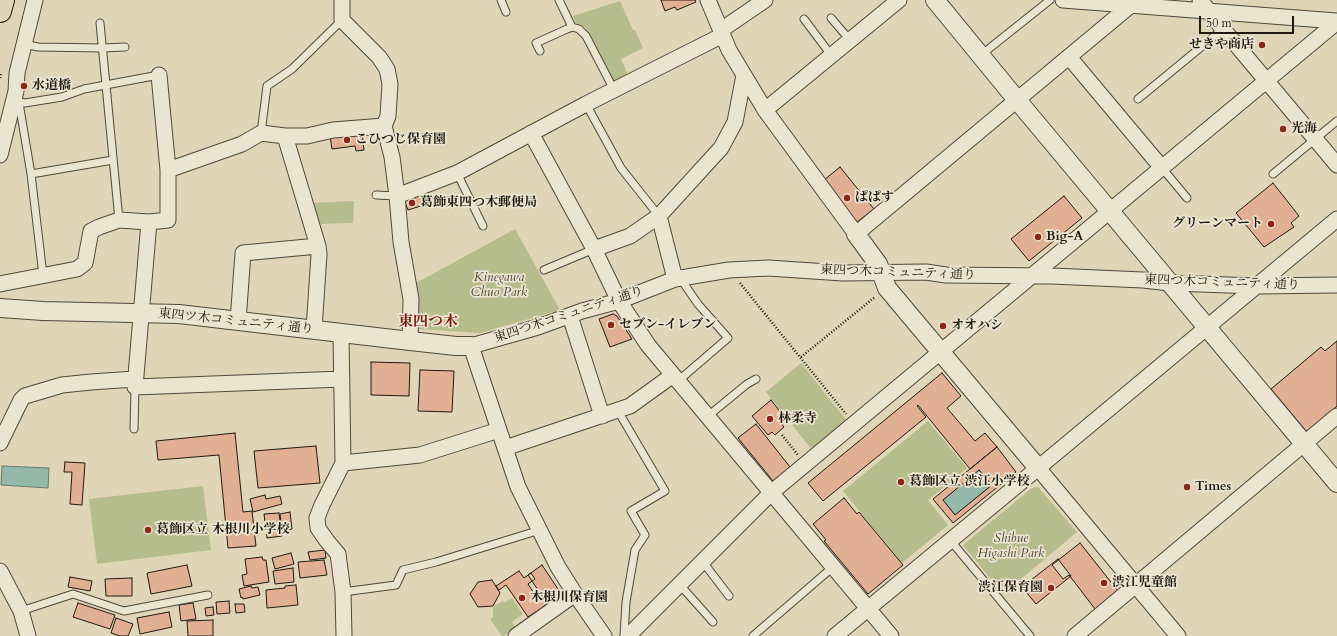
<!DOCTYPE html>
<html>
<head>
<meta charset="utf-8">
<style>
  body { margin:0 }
  #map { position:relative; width:1337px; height:636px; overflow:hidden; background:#e0d6b7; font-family:Cardo,serif }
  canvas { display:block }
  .scale { position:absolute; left:1199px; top:16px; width:95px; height:18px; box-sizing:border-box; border:2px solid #211911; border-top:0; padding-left:5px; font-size:12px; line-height:14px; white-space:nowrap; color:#211911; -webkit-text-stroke:3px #ebe4d0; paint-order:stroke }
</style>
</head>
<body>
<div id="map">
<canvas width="1337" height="636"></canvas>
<div class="scale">50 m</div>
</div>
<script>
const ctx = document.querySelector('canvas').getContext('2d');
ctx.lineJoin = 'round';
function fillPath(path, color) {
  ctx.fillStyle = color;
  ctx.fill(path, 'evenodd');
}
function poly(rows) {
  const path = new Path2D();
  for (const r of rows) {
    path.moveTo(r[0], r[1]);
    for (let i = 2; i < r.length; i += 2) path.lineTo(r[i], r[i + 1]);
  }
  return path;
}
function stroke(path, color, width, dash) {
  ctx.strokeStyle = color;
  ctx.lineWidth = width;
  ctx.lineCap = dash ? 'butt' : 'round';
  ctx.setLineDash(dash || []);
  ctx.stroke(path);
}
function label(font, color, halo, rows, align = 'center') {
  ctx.font = font + ' Cardo,"Noto Serif JP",serif';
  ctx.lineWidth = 3.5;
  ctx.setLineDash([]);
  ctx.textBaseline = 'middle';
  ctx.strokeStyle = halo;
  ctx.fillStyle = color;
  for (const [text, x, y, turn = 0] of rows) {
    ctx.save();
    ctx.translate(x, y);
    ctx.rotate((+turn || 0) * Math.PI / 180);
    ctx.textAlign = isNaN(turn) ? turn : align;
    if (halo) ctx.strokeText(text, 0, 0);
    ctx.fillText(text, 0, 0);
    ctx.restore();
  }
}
const green = poly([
  [620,1,633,30,635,30,643,48,621,59,629,77,613,83,588,31,584,26,576,23,573,16],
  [354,201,353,223,317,224,311,203],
  [515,229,560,310,480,333,418,329,416,283],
  [801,363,847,421,812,450,766,392],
  [928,421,967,468,928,500,948,525,902,563,843,491],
  [203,486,211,550,97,564,89,499],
  [1038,487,1077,532,1003,594,963,545,1032,488],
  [512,598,523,614,512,622,516,628,504,636,502,636,490,619,493,617,493,607,503,601,504,603]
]);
const water = poly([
  [2,466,49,468,48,488,1,485,2,466],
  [979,470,992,485,955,515,943,500,979,470]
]);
const building = poly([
  [661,0,695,0,696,2,677,10,675,7,665,11,661,0],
  [362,132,364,150,356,151,355,146,332,149,330,136,362,132],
  [840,167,874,209,857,222,824,180,840,167],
  [1273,183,1299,216,1291,223,1294,227,1264,247,1236,213,1273,183],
  [426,193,428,197,425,198,427,204,408,210,404,200,426,193],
  [1064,196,1082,218,1029,261,1011,239,1064,196],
  [613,314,617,316,632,339,610,347,599,319,613,314],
  [1337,341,1337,406,1307,432,1271,389,1321,347,1325,351,1337,341],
  [371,362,410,363,409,396,371,395,371,362],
  [420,370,454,371,452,412,418,411,420,370],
  [942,373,961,396,947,408,975,441,985,433,997,447,970,469,918,405,917,406,926,417,823,501,808,483,942,373],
  [771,400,786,419,781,423,784,427,775,435,772,432,768,435,752,416,771,400],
  [756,424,790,467,773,481,738,438,756,424],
  [235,433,243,512,252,511,256,546,228,548,219,455,158,460,156,441,235,433],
  [316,446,320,483,258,488,254,451,316,446],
  [997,447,1016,472,953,523,933,499,997,447],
  [979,470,992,485,955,515,943,500,979,470],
  [65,462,85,463,82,505,70,504,72,472,64,472,65,462],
  [265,495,266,499,280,496,282,504,253,512,250,499,265,495],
  [844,498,857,514,859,512,903,565,868,594,824,541,826,540,813,524,844,498],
  [290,512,292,529,282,531,280,514,290,512],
  [279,513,282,536,267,538,264,514,279,513],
  [1080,543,1118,591,1095,609,1069,575,1063,579,1052,565,1080,543],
  [325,550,326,558,310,560,308,552,325,550],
  [291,553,294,564,275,569,272,558,291,553],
  [262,557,263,560,266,560,269,582,244,586,242,575,247,574,245,559,262,557],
  [1058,559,1071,576,1036,604,1022,587,1058,559],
  [324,560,327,575,300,578,298,562,324,560],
  [187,565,192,586,151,594,147,573,187,565],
  [542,565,562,595,548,605,528,575,542,565],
  [293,568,294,582,275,584,273,571,293,568],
  [519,571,524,578,531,573,535,579,528,584,537,598,544,594,549,603,528,617,506,585,499,590,496,586,519,571],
  [70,577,92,581,90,591,68,587,70,577],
  [132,578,132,596,106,596,105,579,132,578],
  [492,580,500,593,493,606,478,607,470,594,478,582,492,580],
  [296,585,298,605,267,608,266,590,285,588,285,586,296,585],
  [251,586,252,588,258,587,260,595,243,599,242,597,241,598,239,589,251,586],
  [229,601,230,613,217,614,216,602,229,601],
  [78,603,115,615,110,629,73,617,78,603],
  [193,603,196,619,181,621,179,605,193,603],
  [235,604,244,604,245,612,236,613,235,604],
  [213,607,214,615,206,616,205,608,213,607],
  [169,612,172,627,140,634,137,618,169,612],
  [116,618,133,624,128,636,120,636,111,633,116,618],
  [213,620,213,636,188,636,187,621,213,620]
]);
const path = poly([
  [0,78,1,73],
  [740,283,846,414],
  [801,357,875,297],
  [782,435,798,455]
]);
const service = poly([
  [501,0,506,12],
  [559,0,572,27],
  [831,18,850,40],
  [804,19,831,55],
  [100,23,119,220],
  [24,44,38,47,103,48,125,47],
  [540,51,536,43,567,29,572,27,579,29,586,36,614,90],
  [981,55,1050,0],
  [18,97,31,174,43,275],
  [1138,99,1223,29],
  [20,102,25,103,62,97,84,89,159,75],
  [586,104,621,168,659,216],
  [261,133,267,86,292,69,342,20],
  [1162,168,1187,198],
  [457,173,483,226],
  [31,174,113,160],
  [1273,174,1337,121],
  [376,195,397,196],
  [544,270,594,249],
  [678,381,728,338,698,304,680,278],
  [618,411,665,491,631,511,645,535,635,550,626,602,624,636],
  [708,416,747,384,756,379],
  [134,429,135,387],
  [950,540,1030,636],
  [703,562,729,596],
  [680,585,713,622],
  [343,592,396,585,403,570,436,562,540,530],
  [21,611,73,594,124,611,208,595],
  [753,636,833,567]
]);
const minor = poly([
  [342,0,342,20,379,57,387,69,390,84,388,116,384,126,392,157,397,196,401,242,411,299,410,341],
  [708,0,729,50,765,110,856,234,1137,0],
  [1063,0,1337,21],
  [1200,0,1223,29,1337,165],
  [721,30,765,0],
  [1069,57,1162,168],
  [765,110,899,0],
  [531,133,594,249,619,301,648,345,891,636],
  [285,136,318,246,319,254,314,330],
  [0,155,16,91,17,73,35,0],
  [168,170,242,144,261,133,285,136,307,136,333,130,384,126],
  [397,196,457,173,586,104,723,35],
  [659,216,675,279],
  [149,222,135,387,342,379],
  [594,249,630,236,659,216,721,148,735,122,744,75],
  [0,284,77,269,85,263,91,231,99,227,119,220,149,222,168,220,168,170,159,75],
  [570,316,602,416],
  [238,321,243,253,318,246],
  [341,334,343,463,322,505,317,518,318,528,327,541,338,554,343,592,344,636],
  [0,443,21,400,25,396,62,385,91,382,135,379],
  [505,448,630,406,673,375],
  [343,463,420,455,499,430],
  [0,571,21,611,28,636],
  [575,594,604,636],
  [516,636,575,594,558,567,518,487,471,346,538,327,582,311,619,301,675,279,729,270,768,268,843,273,926,272,946,275,1052,276,1143,280,1170,283,1257,286,1337,285],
  [628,636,772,492,1337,22],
  [835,636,1038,468],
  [1075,636,1337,416],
  [1178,636,1038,468,1337,219]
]);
const tertiary = poly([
  [935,0,1017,100,1337,483],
  [856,234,878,264,887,288,1038,468],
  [0,308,43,311,179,314,410,341,456,346,471,346]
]);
const motorway = poly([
  [0,11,3,0]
]);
const markers = [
  [1262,45,4,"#8f2418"],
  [24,86,4,"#8f2418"],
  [1283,129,4,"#8f2418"],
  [347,140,4,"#8f2418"],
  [847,198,4,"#8f2418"],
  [412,203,4,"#8f2418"],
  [1271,224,4,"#8f2418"],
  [1038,237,4,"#8f2418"],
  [611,325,4,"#8f2418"],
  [943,326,4,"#8f2418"],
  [770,419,4,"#8f2418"],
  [901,482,4,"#8f2418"],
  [1187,487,4,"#8f2418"],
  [148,530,4,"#8f2418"],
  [1104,583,4,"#8f2418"],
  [1051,588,4,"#8f2418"],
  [522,598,4,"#8f2418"]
];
const poiNames = [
  ["せきや商店",1254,45,"right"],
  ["水道橋",32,86],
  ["光海",1291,129],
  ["こひつじ保育園",355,140],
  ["ぱぱす",855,198],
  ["葛飾東四つ木郵便局",420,203],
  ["グリーンマート",1263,224,"right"],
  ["Big-A",1046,237],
  ["セブン-イレブン",619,325],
  ["オオハシ",951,326],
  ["林柔寺",778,419],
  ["葛飾区立 渋江小学校",909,482],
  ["Times",1195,487],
  ["葛飾区立 木根川小学校",156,530],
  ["渋江児童館",1112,583],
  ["渋江保育園",1043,588,"right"],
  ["木根川保育園",530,598]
];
const streetNames = [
  ["東四つ木コミュニティ通り",898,273,2],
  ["東四つ木コミュニティ通り",1222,283,2],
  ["東四つ木コミュニティ通り",569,315,-18],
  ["東四ツ木コミュニティ通り",236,322,6]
];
const parkNames = [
  ["Kinegawa",499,278],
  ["Chuo Park",499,293],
  ["Shibue",1011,539],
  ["Higashi Park",1011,554]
];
const quarterNames = [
  ["東四つ木",428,323]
];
fillPath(green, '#b5bd8d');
fillPath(water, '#94b9aa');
stroke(water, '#66796d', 1);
fillPath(building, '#e1af93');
stroke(building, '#211911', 1);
stroke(service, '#51483a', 9);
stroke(minor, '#51483a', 17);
stroke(tertiary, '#51483a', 20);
stroke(motorway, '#211911', 24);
stroke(path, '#211911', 2.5, [1, 2]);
stroke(service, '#ebe4d0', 7);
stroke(minor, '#ebe4d0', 15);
stroke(tertiary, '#ebe4d0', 18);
stroke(motorway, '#e0d6b7', 22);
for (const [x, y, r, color] of markers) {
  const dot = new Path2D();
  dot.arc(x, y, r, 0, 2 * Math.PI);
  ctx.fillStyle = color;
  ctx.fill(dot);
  stroke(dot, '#ebe4d0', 1.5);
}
label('bold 13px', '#211911', '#ebe4d0', poiNames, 'left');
label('13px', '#211911', '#ebe4d0', streetNames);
label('italic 13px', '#4d4a36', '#ebe4d0', parkNames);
label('bold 15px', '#7a1f14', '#ebe4d0', quarterNames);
</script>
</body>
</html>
